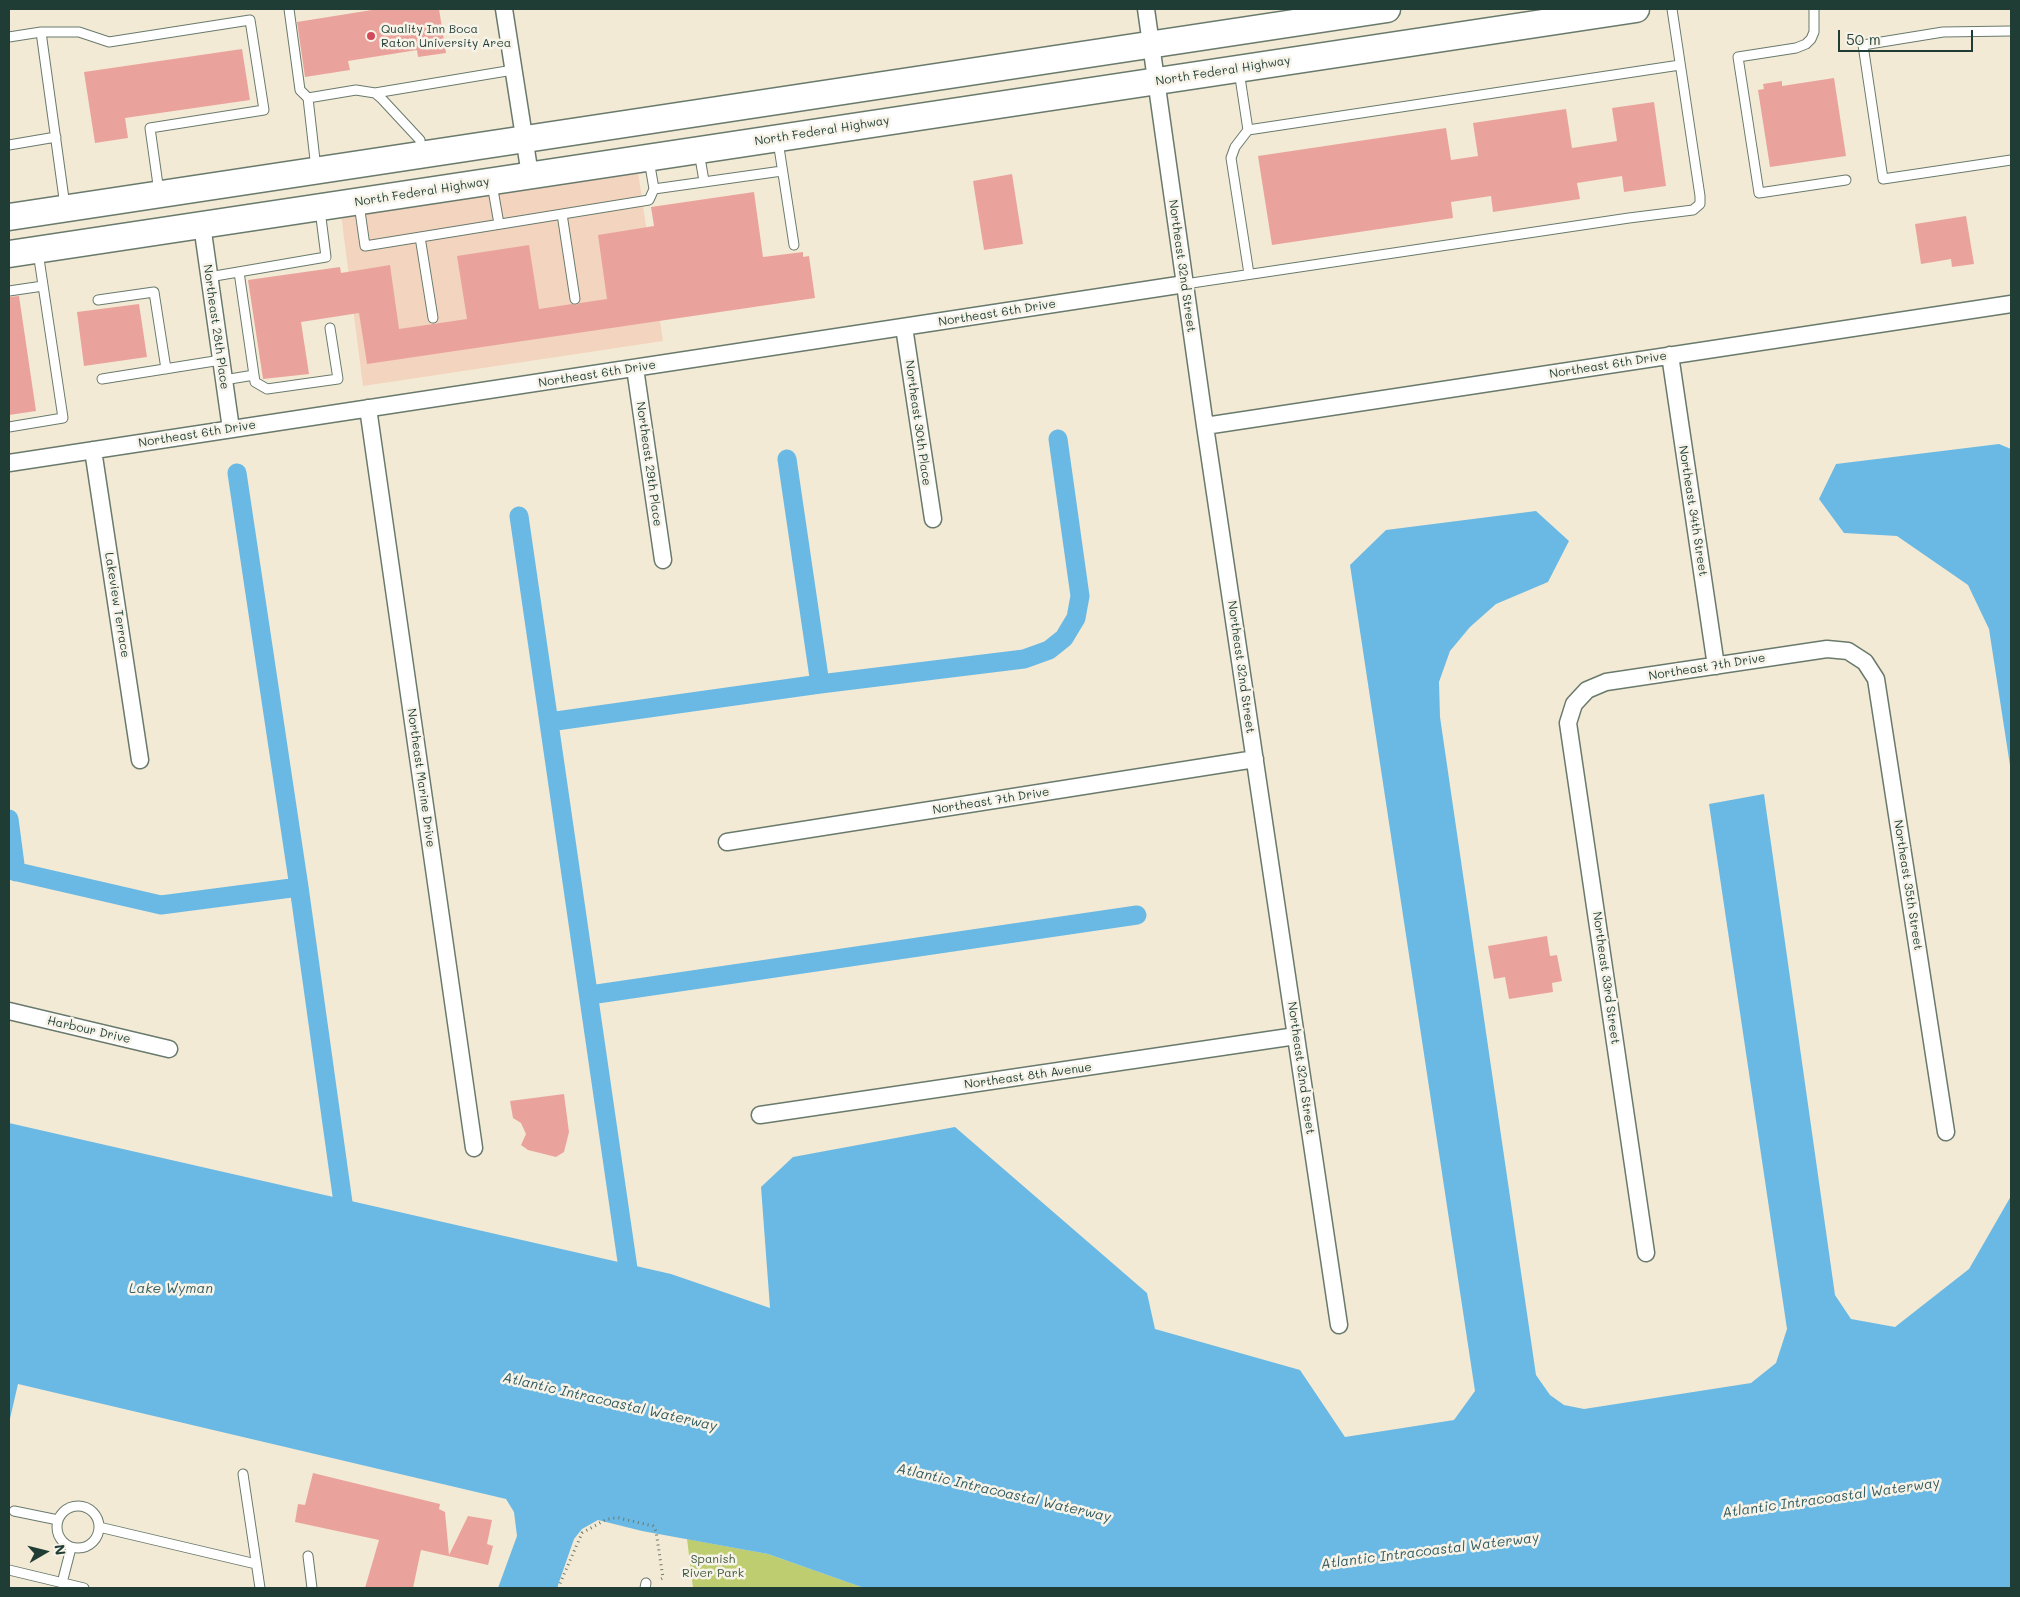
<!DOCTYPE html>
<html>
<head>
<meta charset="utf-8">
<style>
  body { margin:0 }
  #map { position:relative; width:2020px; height:1597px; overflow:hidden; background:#f3ead5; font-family:Mali,sans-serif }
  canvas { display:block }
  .frame { position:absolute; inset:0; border:10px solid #1f3d34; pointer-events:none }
  .north { position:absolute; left:20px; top:1527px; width:50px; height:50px; -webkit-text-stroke:4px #f7f3e8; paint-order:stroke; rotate:82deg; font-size:14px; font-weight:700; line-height:20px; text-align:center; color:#1f3d34 }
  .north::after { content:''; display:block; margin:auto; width:18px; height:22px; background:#1f3d34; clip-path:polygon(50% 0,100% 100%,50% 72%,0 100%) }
  .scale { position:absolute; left:1838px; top:30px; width:135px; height:22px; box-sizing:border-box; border:2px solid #1f3d34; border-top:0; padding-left:6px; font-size:15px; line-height:18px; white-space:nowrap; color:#1f3d34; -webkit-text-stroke:4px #f7f3e8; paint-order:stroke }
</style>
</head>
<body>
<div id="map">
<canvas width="2020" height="1597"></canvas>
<div class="frame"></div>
<div class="north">N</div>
<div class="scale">50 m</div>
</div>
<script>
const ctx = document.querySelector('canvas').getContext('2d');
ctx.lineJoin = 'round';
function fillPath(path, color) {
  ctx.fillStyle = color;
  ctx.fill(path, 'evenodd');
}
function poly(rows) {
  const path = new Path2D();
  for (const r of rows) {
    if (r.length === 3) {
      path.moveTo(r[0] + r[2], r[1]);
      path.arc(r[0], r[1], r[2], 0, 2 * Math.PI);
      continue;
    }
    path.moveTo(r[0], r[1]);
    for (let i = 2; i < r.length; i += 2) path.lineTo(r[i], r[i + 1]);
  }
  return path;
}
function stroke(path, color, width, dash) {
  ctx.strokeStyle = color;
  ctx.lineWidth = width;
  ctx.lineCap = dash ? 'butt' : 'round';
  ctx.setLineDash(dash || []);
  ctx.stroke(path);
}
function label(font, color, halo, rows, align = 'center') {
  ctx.font = font + ' Mali,sans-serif';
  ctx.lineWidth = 5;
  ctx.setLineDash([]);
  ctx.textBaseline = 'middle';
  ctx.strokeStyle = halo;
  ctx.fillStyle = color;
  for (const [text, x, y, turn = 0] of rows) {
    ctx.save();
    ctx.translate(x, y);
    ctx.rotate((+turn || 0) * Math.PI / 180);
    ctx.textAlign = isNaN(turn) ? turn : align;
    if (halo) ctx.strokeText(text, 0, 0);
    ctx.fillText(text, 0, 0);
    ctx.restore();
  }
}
const built = poly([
  [638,172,663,341,363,386,341,214]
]);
const green = poly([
  [687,1539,768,1554,864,1588,693,1588]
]);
const water = poly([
  [1999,444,2011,449,2011,772,1989,629,1968,585,1897,536,1844,533,1819,499,1836,464],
  [1536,511,1569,541,1548,582,1496,604,1470,627,1450,651,1439,682,1440,717,1536,1375,1550,1395,1564,1405,1584,1409,1751,1383,1776,1363,1787,1329,1709,804,1764,794,1835,1295,1851,1319,1895,1327,1969,1269,2011,1196,2011,1588,864,1588,768,1554,642,1531,598,1520,582,1529,574,1539,557,1588,498,1588,517,1536,514,1512,506,1499,18,1384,9,1423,9,1123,671,1274,770,1308,761,1187,793,1157,955,1127,1147,1293,1155,1329,1300,1370,1345,1437,1454,1420,1475,1391,1350,565,1386,530]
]);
const canal = poly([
  [787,459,820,684],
  [237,473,299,887,346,1224],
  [519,516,631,1289],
  [549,722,820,684,1024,659,1049,650,1064,638,1076,618,1080,596,1058,439],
  [9,819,16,872],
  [9,870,161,905,299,887],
  [590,995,1137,915]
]);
const building = poly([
  [378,9,439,9,446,53,418,57,417,50,348,61,350,70,305,77,297,22],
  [242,49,250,100,125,118,128,138,95,143,84,72],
  [1834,78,1846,156,1770,167,1758,90,1764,89,1763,84,1782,81,1782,86],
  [1654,102,1666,186,1624,192,1622,176,1577,183,1580,199,1493,212,1491,196,1451,202,1453,218,1272,245,1258,156,1446,128,1451,160,1478,156,1473,123,1566,109,1572,148,1617,141,1612,108],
  [1012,174,1023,244,984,250,973,181],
  [754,192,763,257,803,252,803,257,809,256,815,298,367,364,359,313,301,322,309,374,263,379,248,280,340,267,341,273,390,265,399,329,467,319,457,256,529,245,539,309,572,304,576,305,580,303,607,299,598,235,654,226,651,207],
  [1966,216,1974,264,1952,267,1951,259,1921,264,1915,224],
  [19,296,36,411,9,415,9,297],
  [139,304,147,357,84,366,77,312],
  [1547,936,1550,956,1557,955,1562,981,1552,983,1553,992,1509,999,1505,977,1494,979,1488,946],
  [564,1094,569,1132,564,1152,556,1157,528,1150,521,1145,526,1134,521,1123,513,1118,510,1101],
  [313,1473,440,1504,439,1509,445,1512,449,1555,468,1516,492,1520,487,1544,493,1546,488,1565,421,1550,413,1588,365,1588,379,1540,295,1522,298,1504,305,1505]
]);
const path = poly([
  [558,1588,582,1533,605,1520,613,1518,619,1518,653,1526,656,1531,663,1578,659,1580]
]);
const lane = poly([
  [289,9,300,90,308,98],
  [1814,9,1814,32,1811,39,1806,44,1796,48,1738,57,1759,193,1846,180],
  [2011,31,1943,32,1863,45,1883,179,2011,160],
  [41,32,79,32,109,42,250,20,264,110,150,128,159,192],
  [9,37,41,32,65,206],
  [1239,71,1248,130,1235,147,1231,158,1249,274],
  [375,93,513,70],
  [1248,130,1680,65],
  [778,141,794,245],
  [9,145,56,137],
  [699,152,704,181],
  [316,169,308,98,356,90,375,93,381,98,420,140,421,153],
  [492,184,499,224],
  [654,189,782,171],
  [359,204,365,246,649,200,654,189,649,160],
  [562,214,575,299],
  [420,237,433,318],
  [239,272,255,382,267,389,338,379,330,328],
  [209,277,326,257,320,210],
  [1185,284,1629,218,1693,210,1700,204,1700,196,1672,9],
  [9,291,43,286],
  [98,300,154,292,166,369],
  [102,379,221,360],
  [224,380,254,375],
  [9,427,63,418,38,252],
  [243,1474,260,1588],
  [78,1527,21],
  [14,1511,58,1520],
  [99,1527,256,1564],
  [308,1556,312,1588],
  [9,1570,84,1588],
  [62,1583,71,1548],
  [645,1588,646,1583]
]);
const street = poly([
  [504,9,530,175],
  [1146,9,1205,426,1339,1325],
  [202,225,231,429],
  [904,327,933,519],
  [1670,355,1716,666],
  [635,368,663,560],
  [368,408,474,1148],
  [1205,426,2011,304],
  [93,450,140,760],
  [9,463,1185,284],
  [727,842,1255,759],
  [9,1011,169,1049],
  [760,1115,1296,1036],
  [1646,1253,1568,723,1574,704,1587,690,1606,682,1827,649,1848,651,1865,662,1876,679,1946,1132]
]);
const primary = poly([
  [9,217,1387,9],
  [9,254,1636,9]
]);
const markers = [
  [371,36,5,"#d1495b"]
];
const poiNames = [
  ["Quality Inn Boca",381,29],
  ["Raton University Area",381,43]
];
const streetNames = [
  ["North Federal Highway",1223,71,-9],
  ["North Federal Highway",822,131,-9],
  ["North Federal Highway",422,192,-9],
  ["Northeast 32nd Street",1182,266,82],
  ["Northeast 6th Drive",997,313,-9],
  ["Northeast 28th Place",216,327,82],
  ["Northeast 6th Drive",1608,365,-9],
  ["Northeast 6th Drive",597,374,-9],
  ["Northeast 30th Place",918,423,82],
  ["Northeast 6th Drive",197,434,-9],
  ["Northeast 29th Place",649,464,82],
  ["Northeast 34th Street",1693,511,81],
  ["Lakeview Terrace",117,605,81],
  ["Northeast 32nd Street",1241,667,82],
  ["Northeast 7th Drive",1707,667,-9],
  ["Northeast Marine Drive",421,778,82],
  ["Northeast 7th Drive",991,801,-9],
  ["Northeast 35th Street",1908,885,81],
  ["Northeast 33rd Street",1606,978,82],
  ["Harbour Drive",89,1030,13],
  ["Northeast 32nd Street",1301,1068,82],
  ["Northeast 8th Avenue",1028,1076,-8]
];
const parkNames = [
  ["Spanish",713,1559],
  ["River Park",713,1573]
];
const waterNames = [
  ["Lake Wyman",171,1289],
  ["Atlantic Intracoastal Waterway",610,1402,13],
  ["Atlantic Intracoastal Waterway",1004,1493,13],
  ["Atlantic Intracoastal Waterway",1831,1498,-8],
  ["Atlantic Intracoastal Waterway",1430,1551,-7]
];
fillPath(built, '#f3d4bf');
fillPath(green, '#becd70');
fillPath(water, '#6ab9e4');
stroke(canal, '#6ab9e4', 19);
fillPath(building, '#eaa39c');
stroke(lane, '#697a6c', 11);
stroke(street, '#697a6c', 19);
stroke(primary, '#697a6c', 29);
stroke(path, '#697a6c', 3, [1, 4]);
stroke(lane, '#fff', 9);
stroke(street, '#fff', 16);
stroke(primary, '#fff', 26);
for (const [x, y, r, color] of markers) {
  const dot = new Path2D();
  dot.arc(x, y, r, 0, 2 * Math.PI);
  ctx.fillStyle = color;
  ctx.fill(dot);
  stroke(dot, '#f7f3e8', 2);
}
label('12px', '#1f3d34', '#f7f3e8', poiNames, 'left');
label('12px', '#1f3d34', '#f7f3e8', streetNames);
label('12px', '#3f5a40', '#f7f3e8', parkNames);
label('italic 14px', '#325c60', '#f7f3e8', waterNames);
</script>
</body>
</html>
